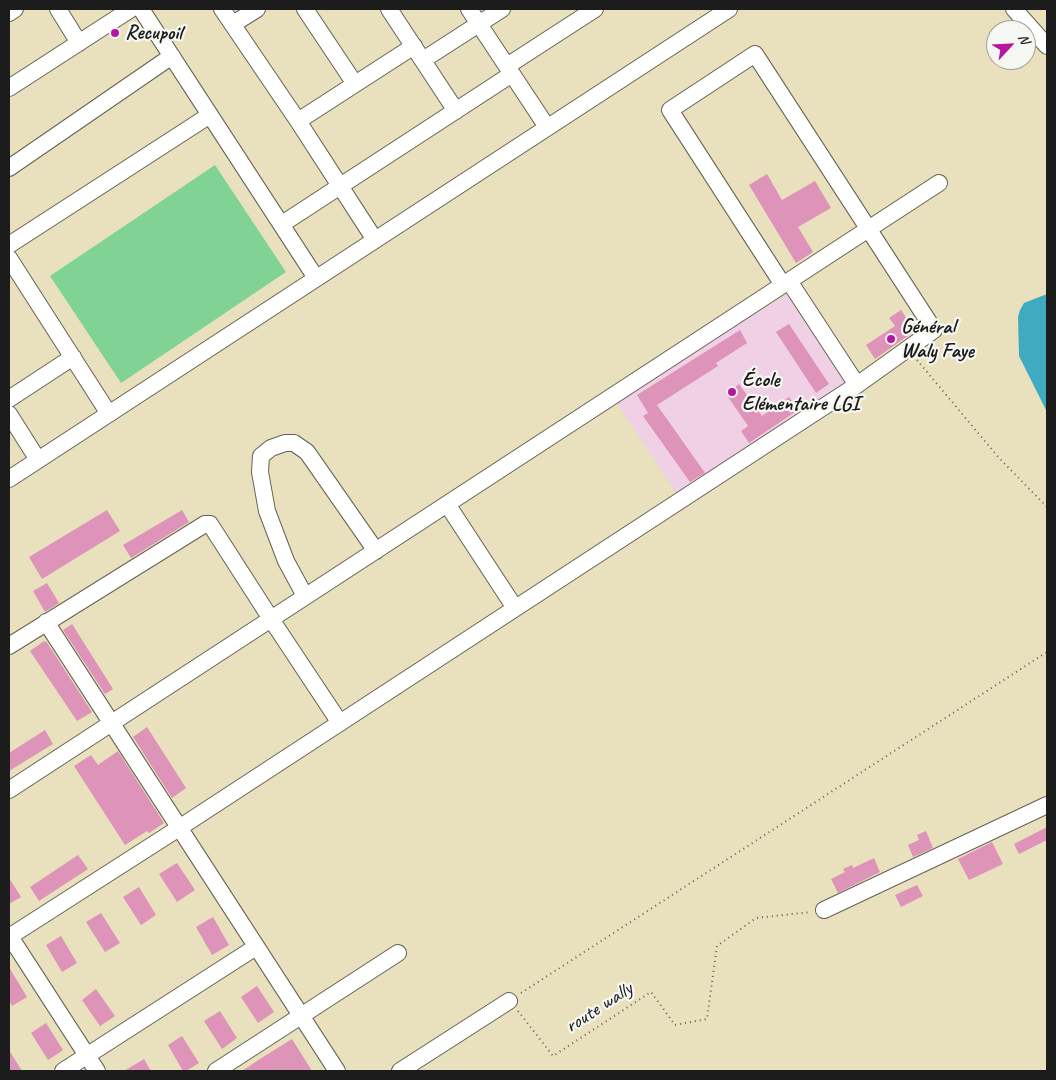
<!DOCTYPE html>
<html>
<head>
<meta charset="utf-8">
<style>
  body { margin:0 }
  #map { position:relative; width:1056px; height:1080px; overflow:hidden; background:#e9e0bd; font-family:Caveat,sans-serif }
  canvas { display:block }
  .frame { position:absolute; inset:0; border:10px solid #1c1c1c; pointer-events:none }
  .north { position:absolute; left:986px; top:20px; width:50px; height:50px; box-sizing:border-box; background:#f6f6f2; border:1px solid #9f9f9c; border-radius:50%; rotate:65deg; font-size:14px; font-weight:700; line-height:20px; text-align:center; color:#1c1c1c }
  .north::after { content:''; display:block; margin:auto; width:18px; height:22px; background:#b5179e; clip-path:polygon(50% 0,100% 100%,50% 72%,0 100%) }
</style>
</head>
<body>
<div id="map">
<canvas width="1056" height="1080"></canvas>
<div class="frame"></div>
<div class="north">N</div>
</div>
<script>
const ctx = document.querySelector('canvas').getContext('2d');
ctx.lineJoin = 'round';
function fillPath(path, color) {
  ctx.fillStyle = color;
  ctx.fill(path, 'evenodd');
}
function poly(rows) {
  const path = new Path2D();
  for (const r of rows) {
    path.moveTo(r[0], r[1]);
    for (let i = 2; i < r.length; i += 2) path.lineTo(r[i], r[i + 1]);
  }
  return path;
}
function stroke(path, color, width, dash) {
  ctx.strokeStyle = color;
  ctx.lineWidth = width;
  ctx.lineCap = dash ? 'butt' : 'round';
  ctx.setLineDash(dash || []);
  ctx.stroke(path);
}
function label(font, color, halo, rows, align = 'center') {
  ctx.font = font + ' Caveat,sans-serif';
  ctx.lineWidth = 4.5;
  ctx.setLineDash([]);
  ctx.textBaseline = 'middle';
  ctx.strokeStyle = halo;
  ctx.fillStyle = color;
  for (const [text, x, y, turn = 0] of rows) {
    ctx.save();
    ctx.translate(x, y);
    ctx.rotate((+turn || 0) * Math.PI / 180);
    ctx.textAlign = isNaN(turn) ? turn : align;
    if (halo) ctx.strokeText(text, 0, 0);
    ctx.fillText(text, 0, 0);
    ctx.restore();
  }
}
const built = poly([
  [792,292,848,386,679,498,614,398]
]);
const green = poly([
  [215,165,286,272,121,383,50,276]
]);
const water = poly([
  [1047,294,1047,412,1019,356,1018,317,1020,310,1024,303]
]);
const building = poly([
  [767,174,782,200,815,181,831,208,798,227,813,252,796,263,749,185],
  [901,310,915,331,875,359,866,345,895,326,889,318],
  [789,324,829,384,816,393,776,332],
  [740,330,747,343,716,363,718,366,657,405,705,473,690,482,643,416,648,413,637,395],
  [739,384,762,416,789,397,798,410,749,443,741,431,748,426,726,394],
  [107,510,120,531,42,579,29,557],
  [182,510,189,522,131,558,123,545],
  [47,583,59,603,45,612,33,591],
  [72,624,113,689,105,694,63,630],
  [44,641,45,642,46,641,92,712,77,721,30,651],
  [147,727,186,788,172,798,133,737],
  [45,730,53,744,9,771,9,753],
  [118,751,164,823,149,833,147,831,125,845,74,766,91,755,98,765],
  [1047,827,1047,840,1019,854,1014,844],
  [926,831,933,848,913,857,908,845,919,840,917,835],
  [992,842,1003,864,969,880,958,859],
  [78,855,88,869,39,901,30,887],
  [874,858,880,872,838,893,831,879,845,872,843,869,852,865,853,868],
  [177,863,195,890,177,902,159,874],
  [9,878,21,897,9,904],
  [917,885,923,896,901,907,895,895],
  [139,887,156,915,141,925,123,897],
  [101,913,120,943,105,952,86,922],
  [213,917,229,945,212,955,196,927],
  [61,936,77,963,62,972,46,945],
  [9,967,27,997,12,1006,9,1000],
  [257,986,274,1012,258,1023,241,997],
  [96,989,115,1016,100,1026,82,1000],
  [220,1011,237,1038,222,1049,204,1021],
  [46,1023,63,1050,48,1060,31,1033],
  [182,1036,199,1063,186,1071,183,1071,168,1045],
  [292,1039,312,1071,242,1071,260,1059],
  [9,1050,22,1071,9,1071],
  [144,1059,151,1071,124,1071]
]);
const path = poly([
  [917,360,999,458,1047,507],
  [521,993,1047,652],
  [518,1011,553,1056,651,992,675,1025,707,1019,717,946,756,918,811,912]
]);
const minor = poly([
  [58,9,79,43],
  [141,9,316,278],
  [222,9,298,121,375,240],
  [305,9,355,84],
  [389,9,456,111],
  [469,9,547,127],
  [1014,9,1047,46],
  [9,13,15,9],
  [233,24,257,9],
  [423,60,502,9],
  [507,66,595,9],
  [9,88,131,9],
  [298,121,414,46],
  [9,168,172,56],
  [282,224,512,74],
  [9,245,210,115],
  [9,258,109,414],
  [789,281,857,385],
  [9,399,73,357],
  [9,414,38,460],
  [9,479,729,9],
  [447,504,515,608],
  [305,596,286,561,267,511,260,472,261,456,271,448,285,443,294,443,307,452,376,551],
  [46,622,337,1071],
  [9,646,205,524,210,524,271,619,340,723],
  [9,790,939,183],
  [824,910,1047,805],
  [9,935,97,1071],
  [9,937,179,828,857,385,934,330,755,54,670,110,783,285],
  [63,1071,256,947],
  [216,1071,398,953],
  [400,1071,509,1001]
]);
const markers = [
  [115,33,5,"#b5179e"],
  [891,339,5,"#b5179e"],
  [732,392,5,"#b5179e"]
];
const poiNames = [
  ["Recupoil",125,33],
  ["Général",901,327],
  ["Waly Faye",901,351],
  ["École",742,380],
  ["Elémentaire LGI",742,404]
];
const streetNames = [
  ["route wally",599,1008,-33]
];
fillPath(built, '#f0d0e5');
fillPath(green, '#80d395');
fillPath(water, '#40aac0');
fillPath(building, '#de93b8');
stroke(minor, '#646154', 18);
stroke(path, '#646154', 2, [1, 4]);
stroke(minor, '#fff', 16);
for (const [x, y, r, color] of markers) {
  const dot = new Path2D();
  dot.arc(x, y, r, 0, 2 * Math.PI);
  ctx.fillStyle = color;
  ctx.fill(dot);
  stroke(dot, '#f6f6f2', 2);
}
label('bold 21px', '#1c1c1c', '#f6f6f2', poiNames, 'left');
label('21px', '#1c1c1c', '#f6f6f2', streetNames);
</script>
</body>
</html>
